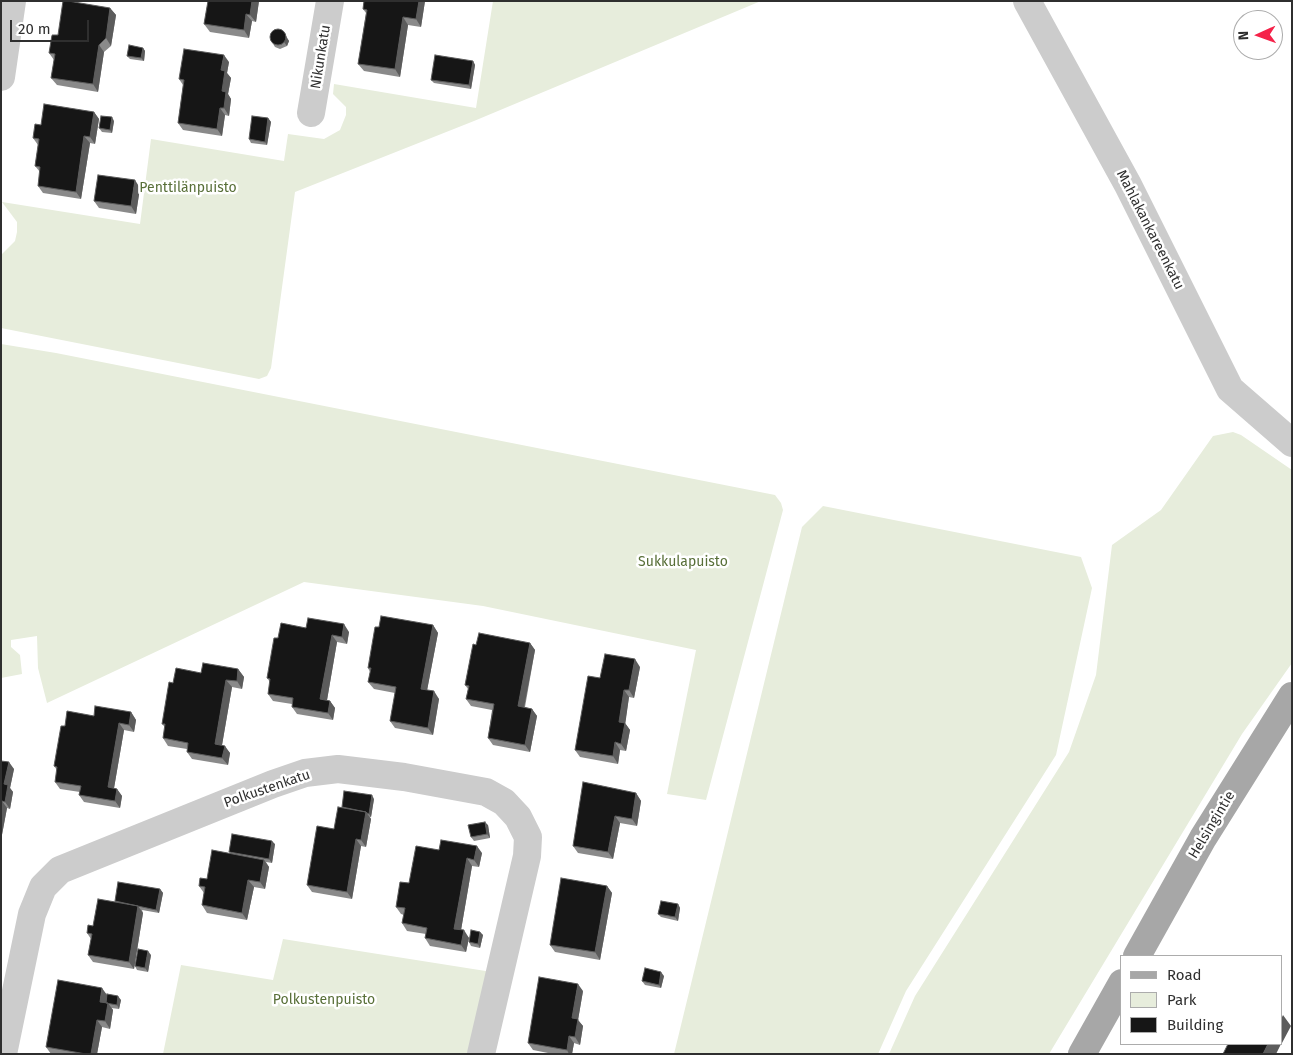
<!DOCTYPE html>
<html>
<head>
<meta charset="utf-8">
<style>
  body { margin:0 }
  #map { position:relative; width:1293px; height:1055px; overflow:hidden; background:#fff; font-family:"Fira Sans",sans-serif }
  canvas { display:block }
  .frame { position:absolute; inset:0; border:2px solid #2f2f2f; pointer-events:none }
  .legend { position:absolute; left:1120px; top:955px; width:162px; height:90px; box-sizing:border-box; background:#fff; border:1px solid #acacac; margin:0; padding:6px 9px; list-style:none; font-size:15px; color:#2f2f2f }
  .legend li { display:flex; align-items:center; gap:10px; height:25px }
  .legend b { width:25px; border:1px solid #acacac }
  .north { position:absolute; left:1233px; top:10px; width:50px; height:50px; box-sizing:border-box; background:#fff; border:1px solid #acacac; border-radius:50%; rotate:268deg; font-size:14px; font-weight:700; line-height:20px; text-align:center; color:#2f2f2f }
  .north::after { content:''; display:block; margin:auto; width:18px; height:22px; background:#f52249; clip-path:polygon(50% 0,100% 100%,50% 72%,0 100%) }
  .scale { position:absolute; left:10px; top:20px; width:79px; height:22px; box-sizing:border-box; border:2px solid #2f2f2f; border-top:0; padding-left:6px; font-size:15px; line-height:18px; white-space:nowrap; color:#2f2f2f; -webkit-text-stroke:4px #fff; paint-order:stroke }
</style>
</head>
<body>
<div id="map">
<canvas width="1293" height="1055"></canvas>
<div class="frame"></div>
<ul class="legend">
<li><b style="height:6px;background:#a7a7a7"></b>Road</li>
<li><b style="height:14px;background:#e7eddc"></b>Park</li>
<li><b style="height:14px;background:#161616"></b>Building</li>
</ul>
<div class="north">N</div>
<div class="scale">20 m</div>
</div>
<script>
const ctx = document.querySelector('canvas').getContext('2d');
ctx.lineJoin = 'round';
function fillPath(path, color) {
  ctx.fillStyle = color;
  ctx.fill(path, 'evenodd');
}
function poly(rows) {
  const path = new Path2D();
  for (const r of rows) {
    if (r.length === 3) {
      path.moveTo(r[0] + r[2], r[1]);
      path.arc(r[0], r[1], r[2], 0, 2 * Math.PI);
      continue;
    }
    path.moveTo(r[0], r[1]);
    for (let i = 2; i < r.length; i += 2) path.lineTo(r[i], r[i + 1]);
  }
  return path;
}
function stroke(path, color, width, dash) {
  ctx.strokeStyle = color;
  ctx.lineWidth = width;
  ctx.lineCap = dash ? 'butt' : 'round';
  ctx.setLineDash(dash || []);
  ctx.stroke(path);
}
function label(font, color, halo, rows, align = 'center') {
  ctx.font = font + ' "Fira Sans",sans-serif';
  ctx.lineWidth = 5;
  ctx.setLineDash([]);
  ctx.textBaseline = 'middle';
  ctx.strokeStyle = halo;
  ctx.fillStyle = color;
  for (const [text, x, y, turn = 0] of rows) {
    ctx.save();
    ctx.translate(x, y);
    ctx.rotate((+turn || 0) * Math.PI / 180);
    ctx.textAlign = isNaN(turn) ? turn : align;
    if (halo) ctx.strokeText(text, 0, 0);
    ctx.fillText(text, 0, 0);
    ctx.restore();
  }
}
const green = poly([
  [493,1,761,1,474,121,295,192,271,368,267,376,259,379,1,328,1,255,15,241,17,232,17,222,2,202,140,224,151,139,284,161,288,134,324,139,340,130,346,115,346,107,333,94,334,84,476,108],
  [1,344,56,353,775,495,781,503,783,510,706,800,667,794,696,650,483,606,304,582,47,703,38,668,37,636,11,640,11,647,20,655,22,674,1,678],
  [1233,432,1241,435,1292,470,1292,663,1242,734,1049,1054,889,1054,915,996,1069,752,1096,675,1112,545,1161,510,1213,436],
  [823,506,1081,557,1092,588,1056,755,906,991,878,1054,674,1054,802,527],
  [283,939,492,972,468,1054,163,1054,181,965,273,980]
]);
const minor = poly([
  [1027,1,1128,185,1230,389,1292,443],
  [1,77,12,1],
  [311,113,330,1],
  [3,1054,32,914,43,887,60,870,273,784,305,773,338,769,404,777,486,792,504,802,518,817,528,837,527,856,481,1054]
]);
const major = poly([
  [1137,956,1203,838,1292,696],
  [1082,1054,1122,983]
]);
const wall = poly([
  [208,1,259,1,256,22,252,21,249,38,210,32,204,24],
  [364,1,425,1,421,27,408,25,400,77,364,71,358,64,366,13,363,9],
  [110,8,116,15,111,46,104,52,98,92,57,85,51,78,54,60,49,53,58,35],
  [285,34,289,41,287,46,280,49,275,47,270,39],
  [143,48,145,51,144,61,130,59,127,56],
  [473,61,475,65,471,89,434,83,431,80],
  [229,62,227,73,231,78,228,94,231,99,229,116,225,115,222,136,183,130,178,123,183,85,179,79],
  [94,112,99,119,95,144,90,143,81,199,43,193,38,186,40,172,35,166,38,145,33,138],
  [268,118,271,122,267,145,251,143,249,139],
  [114,121,112,133,102,132,99,128],
  [140,188,136,214,99,208,94,201],
  [433,625,438,633,427,690,439,699,433,735,395,728,390,721,395,693,374,689,368,682,370,672,368,668,379,627],
  [306,628,349,632,347,644,337,642,327,700,330,701,335,708,333,720,297,714,292,707,292,704,273,701,268,694,270,682,267,678,278,638],
  [530,643,535,650,525,707,532,709,537,716,530,752,493,745,488,738,492,710,471,706,466,699,468,689,465,685,476,645],
  [640,667,634,698,629,697,625,723,630,730,626,751,620,750,618,764,580,757,575,750,600,678],
  [238,669,244,677,242,689,232,687,222,745,230,753,228,765,192,759,187,752,187,749,168,746,163,738,165,727,162,724,173,683,201,673],
  [131,712,136,720,134,732,124,730,114,788,117,789,122,796,120,808,84,802,79,795,80,792,60,789,55,782,57,770,54,766,65,726,94,716],
  [1,761,14,769,10,788,13,792,10,809,7,808,1,840],
  [636,793,641,801,637,826,620,823,613,859,578,853,573,846],
  [374,799,371,817,370,817,371,819,366,847,361,846,352,899,312,892,307,885,334,829,342,807],
  [488,825,490,838,474,841,471,837],
  [275,844,272,863,266,862,269,867,265,889,254,887,247,920,207,913,202,905,204,893,199,886,207,879,230,853],
  [439,850,482,853,479,867,472,866,461,930,469,938,466,952,430,946,425,938,426,934,407,931,402,923,404,915,401,914,396,907],
  [607,886,612,893,600,960,555,952,550,945],
  [160,889,163,893,159,913,142,910,143,913,134,969,93,962,88,955,91,939,87,933,115,901],
  [678,904,680,908,678,921,661,917,658,914],
  [480,932,483,935,480,948,471,946,469,942],
  [151,955,148,972,137,970,135,966],
  [664,976,661,988,645,985,642,981],
  [583,991,578,1020,583,1026,580,1045,574,1043,572,1054,553,1054,533,1050,528,1043],
  [107,995,121,1000,119,1009,111,1008,113,1010,110,1029,102,1027,97,1054,51,1054,46,1047]
]);
const shadedWall = poly([
  [252,1,259,1,256,22,250,15],
  [419,1,425,1,421,27,416,19],
  [110,8,116,15,111,46,106,38],
  [246,14,252,21,249,38,244,30],
  [403,17,408,25,400,77,395,69],
  [282,31,289,41,287,46,284,42],
  [99,45,104,52,98,92,93,84],
  [143,48,145,51,144,61,141,58],
  [224,55,229,62,227,73,231,78,228,94,231,99,229,116,224,108,222,91,221,70],
  [473,61,475,65,471,89,469,85],
  [220,108,225,115,222,136,217,129],
  [94,112,99,119,95,144,90,137],
  [112,117,114,121,112,133,110,130],
  [268,118,271,122,267,145,265,142],
  [84,136,90,143,81,199,76,192],
  [135,180,140,188,136,214,131,206],
  [344,624,349,632,347,644,342,637],
  [433,625,438,633,426,696,421,689],
  [332,635,337,642,326,706,320,699],
  [530,643,535,650,523,713,518,706],
  [635,659,640,667,634,698,629,690],
  [238,669,244,677,242,689,237,681],
  [226,680,232,687,221,751,215,744],
  [624,690,629,697,625,726,625,723,630,730,626,751,621,744,619,722],
  [434,691,439,699,433,735,428,728],
  [330,701,335,708,333,720,328,713],
  [532,709,537,716,530,752,525,745],
  [131,712,136,720,134,732,129,725],
  [119,723,124,730,113,794,108,787],
  [615,742,620,750,618,764,613,756],
  [225,746,230,753,228,765,222,758],
  [9,762,14,769,10,788,13,792,10,809,5,802,4,784],
  [117,789,122,796,120,808,115,801],
  [636,793,641,801,637,826,632,819],
  [372,795,374,799,371,817,369,814],
  [2,801,7,808,1,840,1,803],
  [366,812,371,819,366,847,361,840],
  [615,816,620,823,613,859,608,852],
  [485,822,488,825,490,838,487,834],
  [356,839,361,846,352,899,347,892],
  [272,841,275,844,272,863,269,859],
  [477,846,482,853,479,867,474,860],
  [467,858,472,866,460,936,454,929],
  [264,860,269,867,265,889,260,882],
  [248,880,254,887,247,920,242,913],
  [607,886,612,893,600,960,595,952],
  [160,889,163,893,159,913,156,910],
  [678,904,680,908,678,921,675,917],
  [138,906,143,913,134,969,129,962],
  [464,930,469,938,466,952,461,945],
  [480,932,483,935,480,948,478,944],
  [148,951,151,955,148,972,145,968],
  [661,972,664,976,661,988,659,985],
  [578,984,583,991,578,1020,583,1026,580,1045,575,1037,572,1018],
  [102,988,107,995,105,1009,100,1002],
  [118,996,121,1000,119,1009,117,1005],
  [108,1003,113,1010,110,1029,105,1021],
  [1283,1015,1291,1026,1282,1043,1282,1017],
  [97,1020,102,1027,97,1054,91,1054],
  [569,1036,574,1043,572,1054,569,1054,567,1050],
  [1268,1044,1281,1044,1276,1054,1263,1054]
]);
const building = poly([
  [63,1,68,1,110,8,106,38,99,45,93,84,51,78,55,54,49,53,52,35,58,35,63,1],
  [208,1,252,1,250,15,246,14,244,30,204,24,208,1],
  [364,1,419,1,416,19,403,17,395,69,358,64,367,10,363,9,364,1],
  [278,37,8],
  [129,45,143,48,141,58,127,56,129,45],
  [184,49,224,55,221,70,225,71,222,91,226,92,224,108,220,108,217,129,178,123,184,80,179,79,184,49],
  [435,55,473,61,469,85,431,80,435,55],
  [44,104,94,112,90,137,84,136,76,192,38,186,40,167,35,166,39,139,33,138,35,124,41,125,44,104],
  [101,116,112,117,110,130,99,128,101,116],
  [252,116,268,118,265,142,249,139,252,116],
  [98,175,135,180,131,206,94,201,98,175],
  [381,616,433,625,421,689,434,691,428,728,390,721,396,687,368,682,371,668,368,668,375,627,379,627,381,616],
  [308,618,344,624,342,637,332,635,320,699,330,701,328,713,292,707,293,698,268,694,270,679,267,678,274,638,278,638,281,623,306,628,308,618],
  [479,633,530,643,518,706,532,709,525,745,488,738,494,704,466,699,469,686,465,685,473,644,476,645,479,633],
  [605,654,635,659,629,690,624,690,619,722,625,723,621,744,615,742,613,756,575,750,588,676,600,678,605,654],
  [203,663,238,669,237,681,226,680,215,744,225,746,222,758,187,752,188,743,163,738,165,724,162,724,169,682,173,683,176,668,201,673,203,663],
  [95,706,131,712,129,725,119,723,108,787,117,789,115,801,79,795,81,786,55,782,57,767,54,766,61,726,65,726,67,711,94,716,95,706],
  [1,761,9,762,4,784,8,785,5,802,2,801,1,803,1,761],
  [583,782,636,793,632,819,615,816,608,852,573,846,583,782],
  [344,791,372,795,369,814,367,813,366,812,342,807,344,791],
  [338,807,366,812,361,840,356,839,347,892,307,885,317,826,334,829,338,807],
  [485,822,487,834,471,837,468,825,485,822],
  [232,834,272,841,269,859,229,852,232,834],
  [441,840,477,846,474,860,467,858,454,929,464,930,461,945,425,938,427,928,402,923,405,908,396,907,400,882,409,883,416,846,439,850,441,840],
  [212,850,264,860,260,882,248,880,242,913,202,905,205,887,199,886,200,878,207,879,212,850],
  [561,878,607,886,595,952,550,945,561,878],
  [118,882,160,889,156,910,115,901,118,882],
  [98,899,138,906,129,962,88,955,92,934,87,933,88,925,93,926,98,899],
  [661,901,678,904,675,917,658,914,661,901],
  [471,930,480,932,478,944,469,942,471,930],
  [138,949,148,951,145,968,135,966,138,949],
  [645,968,661,972,659,985,642,981,645,968],
  [539,977,578,984,572,1018,578,1019,575,1037,569,1036,567,1050,528,1043,539,977],
  [58,980,102,988,100,1002,108,1003,105,1021,97,1020,91,1054,86,1054,46,1047,58,980],
  [107,994,118,996,117,1005,106,1003,107,994],
  [1228,1044,1268,1044,1263,1054,1223,1054,1228,1044]
]);
const streetNames = [
  ["Nikunkatu",321,57,-81],
  ["Mahlakankareenkatu",1150,230,63],
  ["Polkustenkatu",267,789,-19],
  ["Helsingintie",1212,825,-59]
];
const parkNames = [
  ["Penttilänpuisto",188,188],
  ["Sukkulapuisto",683,562],
  ["Polkustenpuisto",324,1000]
];
fillPath(green, '#e7eddc');
stroke(minor, '#ccc', 28);
stroke(major, '#a7a7a7', 28);
fillPath(wall, '#8a8a8a');
fillPath(shadedWall, '#5c5c5c');
fillPath(building, '#161616');
stroke(building, '#5c5c5c', 1);
label('14px', '#2f2f2f', '#fff', streetNames);
label('14px', '#586f38', '#fff', parkNames);
</script>
</body>
</html>
